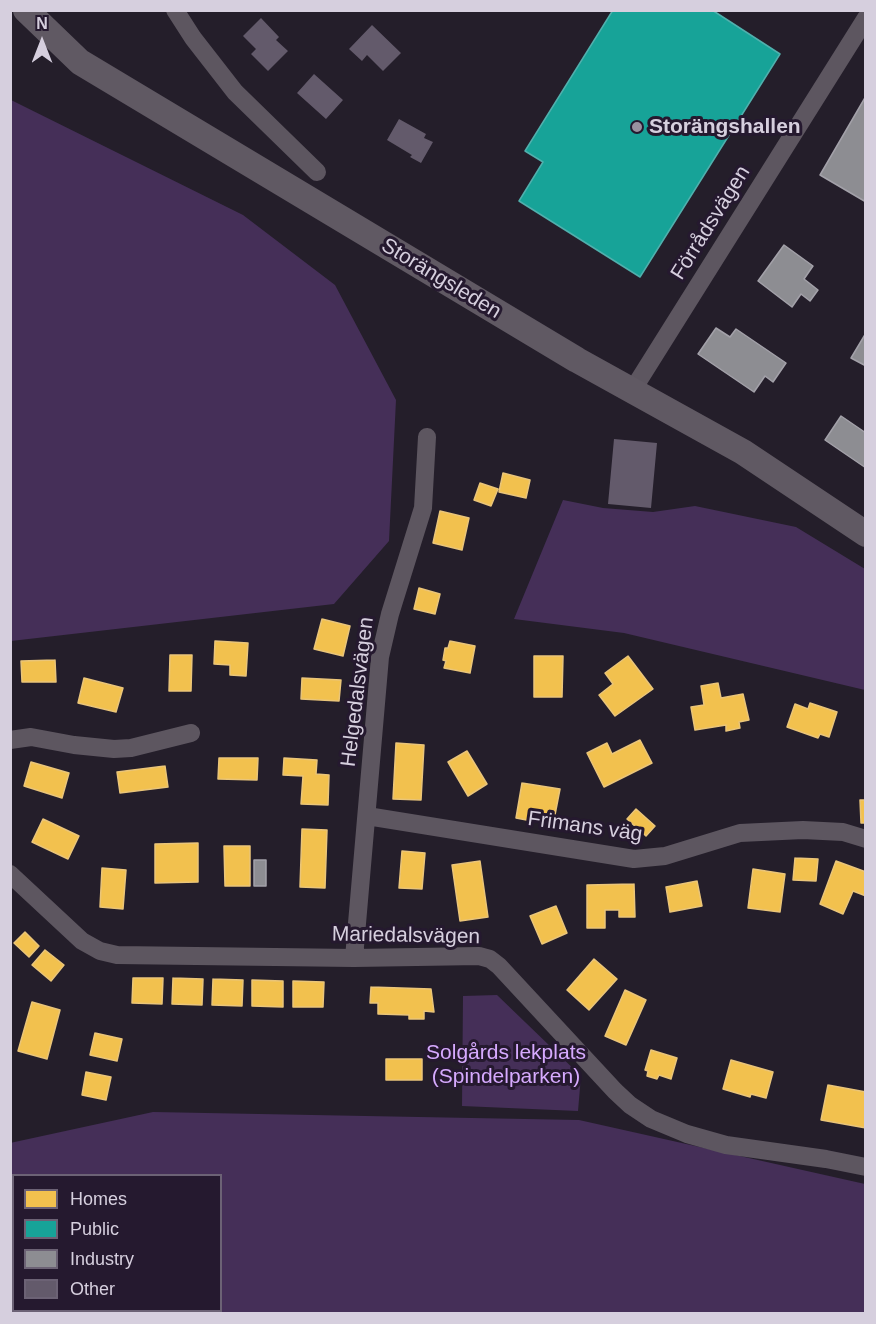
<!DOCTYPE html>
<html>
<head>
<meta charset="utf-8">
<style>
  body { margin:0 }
  #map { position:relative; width:876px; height:1324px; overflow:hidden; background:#241e2a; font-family:Helvetica,sans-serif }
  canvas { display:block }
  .frame { position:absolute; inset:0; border:12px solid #d6cfde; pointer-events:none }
  .legend { position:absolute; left:12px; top:1174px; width:210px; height:138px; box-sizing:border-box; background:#25192f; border:2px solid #6c6275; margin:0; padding:8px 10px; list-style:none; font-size:18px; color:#d6cfde }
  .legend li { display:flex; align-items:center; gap:12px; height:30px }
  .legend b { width:30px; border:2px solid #6c6275 }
  .north { position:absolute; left:12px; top:12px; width:60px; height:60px; -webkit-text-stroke:4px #25192f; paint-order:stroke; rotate:0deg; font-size:16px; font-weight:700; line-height:24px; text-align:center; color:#d6cfde }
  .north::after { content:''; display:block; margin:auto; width:21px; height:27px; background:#d6cfde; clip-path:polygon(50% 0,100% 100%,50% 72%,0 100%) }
</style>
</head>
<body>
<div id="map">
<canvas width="876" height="1324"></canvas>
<div class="frame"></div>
<ul class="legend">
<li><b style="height:16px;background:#f2c14e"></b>Homes</li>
<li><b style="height:16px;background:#17a398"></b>Public</li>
<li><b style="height:16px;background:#8d8d92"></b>Industry</li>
<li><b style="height:16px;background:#635a6b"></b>Other</li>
</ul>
<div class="north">N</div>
</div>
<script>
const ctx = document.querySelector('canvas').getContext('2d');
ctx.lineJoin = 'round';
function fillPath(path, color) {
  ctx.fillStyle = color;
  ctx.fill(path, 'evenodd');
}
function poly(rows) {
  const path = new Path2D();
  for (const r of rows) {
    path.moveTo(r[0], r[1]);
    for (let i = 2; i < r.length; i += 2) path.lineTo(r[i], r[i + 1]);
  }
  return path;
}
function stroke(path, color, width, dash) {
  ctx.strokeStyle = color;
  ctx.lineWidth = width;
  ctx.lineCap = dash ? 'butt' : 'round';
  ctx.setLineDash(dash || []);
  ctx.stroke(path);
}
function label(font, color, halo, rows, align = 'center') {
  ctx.font = font + ' Helvetica,sans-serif';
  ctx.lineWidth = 6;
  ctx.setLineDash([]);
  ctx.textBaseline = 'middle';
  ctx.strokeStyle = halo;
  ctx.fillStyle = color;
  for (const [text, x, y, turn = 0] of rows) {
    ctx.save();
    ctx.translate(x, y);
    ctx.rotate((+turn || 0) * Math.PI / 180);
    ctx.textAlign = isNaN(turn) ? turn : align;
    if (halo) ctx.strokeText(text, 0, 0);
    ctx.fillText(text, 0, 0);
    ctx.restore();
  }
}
const green = poly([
  [11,100,243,215,335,285,396,400,389,541,334,604,11,641],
  [563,500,603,508,653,512,695,506,796,527,865,569,865,690,624,633,514,619],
  [497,995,581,1076,578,1111,462,1106,463,996],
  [153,1112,579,1120,865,1184,865,1313,11,1313,10,1143],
  [14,1176,220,1176,220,1310,14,1310]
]);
const homes = poly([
  [503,473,530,480,526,498,499,492,503,473],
  [480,483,498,489,491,506,474,500,480,483],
  [440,511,469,518,462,550,433,543,440,511],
  [419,588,440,594,435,614,414,609,419,588],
  [322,619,350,626,343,656,314,649,322,619],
  [215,641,248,643,246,676,230,675,230,665,214,664,215,641],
  [450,641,475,646,470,673,444,668,446,661,443,660,445,648,448,648,450,641],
  [170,655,192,655,191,691,169,691,170,655],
  [534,656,563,656,562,697,534,697,534,656],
  [628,656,653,689,615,716,599,695,613,684,605,673,628,656],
  [55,660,56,682,22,682,21,661,55,660],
  [84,678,123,688,116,712,78,703,84,678],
  [302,678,341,680,339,701,301,699,302,678],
  [718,683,721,698,743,694,749,720,739,722,740,728,726,731,726,725,695,730,691,707,704,705,701,686,718,683],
  [810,703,837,712,829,737,820,734,818,738,787,727,795,704,808,709,810,703],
  [640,740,652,763,604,787,587,753,607,743,612,754,640,740],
  [396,743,424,745,421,800,393,799,396,743],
  [467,751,487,784,468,796,448,762,467,751],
  [219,758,258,758,257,780,218,779,219,758],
  [284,758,317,760,316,774,329,775,328,805,301,804,303,776,283,775,284,758],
  [31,762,69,773,62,798,24,786,31,762],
  [165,766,168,787,120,793,117,772,165,766],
  [522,783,560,789,553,825,516,818,522,783],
  [860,800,866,800,866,823,861,823,860,800],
  [636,809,655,826,646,836,627,819,636,809],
  [43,819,79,836,68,859,32,842,43,819],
  [302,829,327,830,325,888,300,887,302,829],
  [198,843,198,882,155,883,155,844,198,843],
  [224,846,250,846,250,886,225,886,224,846],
  [402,851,425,853,422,889,399,888,402,851],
  [795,858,818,859,816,881,793,880,795,858],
  [480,861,488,917,460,921,452,865,480,861],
  [836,861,866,872,866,896,853,891,843,914,820,904,836,861],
  [102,868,126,870,123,909,100,907,102,868],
  [753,869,785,874,780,912,748,908,753,869],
  [697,881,702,906,670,912,666,887,697,881],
  [634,884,635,917,619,917,619,910,605,910,605,928,587,928,587,885,634,884],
  [556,906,567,933,542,944,530,916,556,906],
  [25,932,39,946,29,957,14,943,25,932],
  [45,950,64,965,51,981,32,965,45,950],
  [594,959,617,979,589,1010,567,990,594,959],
  [133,978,163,978,162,1004,132,1003,133,978],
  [173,978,203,979,202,1005,172,1004,173,978],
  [213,979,243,980,242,1006,212,1005,213,979],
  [252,980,283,981,283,1007,252,1006,252,980],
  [293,981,324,982,323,1007,293,1007,293,981],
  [371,987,431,989,434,1012,424,1011,424,1019,409,1019,409,1015,378,1014,378,1003,370,1003,371,987],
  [625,990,646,1000,626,1045,605,1036,625,990],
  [32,1002,60,1010,47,1059,18,1051,32,1002],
  [95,1033,122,1039,117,1061,90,1055,95,1033],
  [651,1050,677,1058,671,1079,659,1075,657,1079,647,1076,648,1071,645,1070,651,1050],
  [386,1059,422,1059,422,1080,386,1080,386,1059],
  [731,1060,773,1072,766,1098,751,1094,750,1097,723,1089,731,1060],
  [86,1072,111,1077,106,1100,82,1095,86,1072],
  [828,1085,866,1092,866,1128,821,1120,828,1085]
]);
const public = poly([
  [613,10,712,10,780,54,640,277,519,201,543,162,525,151,613,10]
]);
const industry = poly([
  [866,96,866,202,820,175,866,96],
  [784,245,813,266,804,279,818,290,810,301,801,294,792,307,758,281,784,245],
  [716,328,730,337,736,329,786,363,773,382,765,376,754,392,698,354,716,328],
  [866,333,866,366,851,358,866,333],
  [841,416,866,433,866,468,825,440,841,416],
  [254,860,266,860,266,886,254,886,254,860]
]);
const building = poly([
  [261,18,279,37,276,40,288,51,268,71,251,54,256,49,243,36],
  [372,25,401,53,383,71,367,55,362,61,349,49],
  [314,74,343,100,326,119,297,93],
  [399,119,426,134,424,138,433,142,421,163,410,157,412,155,387,140],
  [614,439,657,443,651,508,608,504]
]);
const street = poly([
  [175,10,193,38,235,92,317,172],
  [632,391,866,18],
  [10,740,31,737,74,745,114,749,131,748,191,733],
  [367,816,634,859,665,856,740,833,803,830,843,832,866,839],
  [10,874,82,941,100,951,117,955,354,958,479,956,490,959,499,966,615,1091,630,1105,651,1119,687,1134,726,1145,826,1159,866,1167],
  [354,958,380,657,390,614,423,508,427,437]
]);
const secondary = poly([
  [26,10,80,62,577,360,743,452,866,534]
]);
const markers = [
  [637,127,6,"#98919f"]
];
const poiNames = [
  ["Storängshallen",649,127]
];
const streetNames = [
  ["Förrådsvägen",711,223,-58],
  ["Storängsleden",441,279,31],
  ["Helgedalsvägen",358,692,-83],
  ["Frimans väg",585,827,8],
  ["Mariedalsvägen",406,936,1]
];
const parkNames = [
  ["Solgårds lekplats",506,1053],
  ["(Spindelparken)",506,1077]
];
fillPath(green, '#452f58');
fillPath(homes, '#f2c14e');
stroke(homes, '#eac579', 1.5);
fillPath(public, '#17a398');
stroke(public, '#50b0ad', 1.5);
fillPath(industry, '#8d8d92');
stroke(industry, '#a3a1a9', 1.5);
fillPath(building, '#635a6b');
stroke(street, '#5d5660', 18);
stroke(secondary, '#605963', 26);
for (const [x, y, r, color] of markers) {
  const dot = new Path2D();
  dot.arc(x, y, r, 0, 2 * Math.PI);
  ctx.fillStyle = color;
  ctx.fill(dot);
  stroke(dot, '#25192f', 2);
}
label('bold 21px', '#d6cfde', '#25192f', poiNames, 'left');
label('21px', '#d6cfde', '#25192f', streetNames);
label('21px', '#d6aafe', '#25192f', parkNames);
</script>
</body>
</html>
